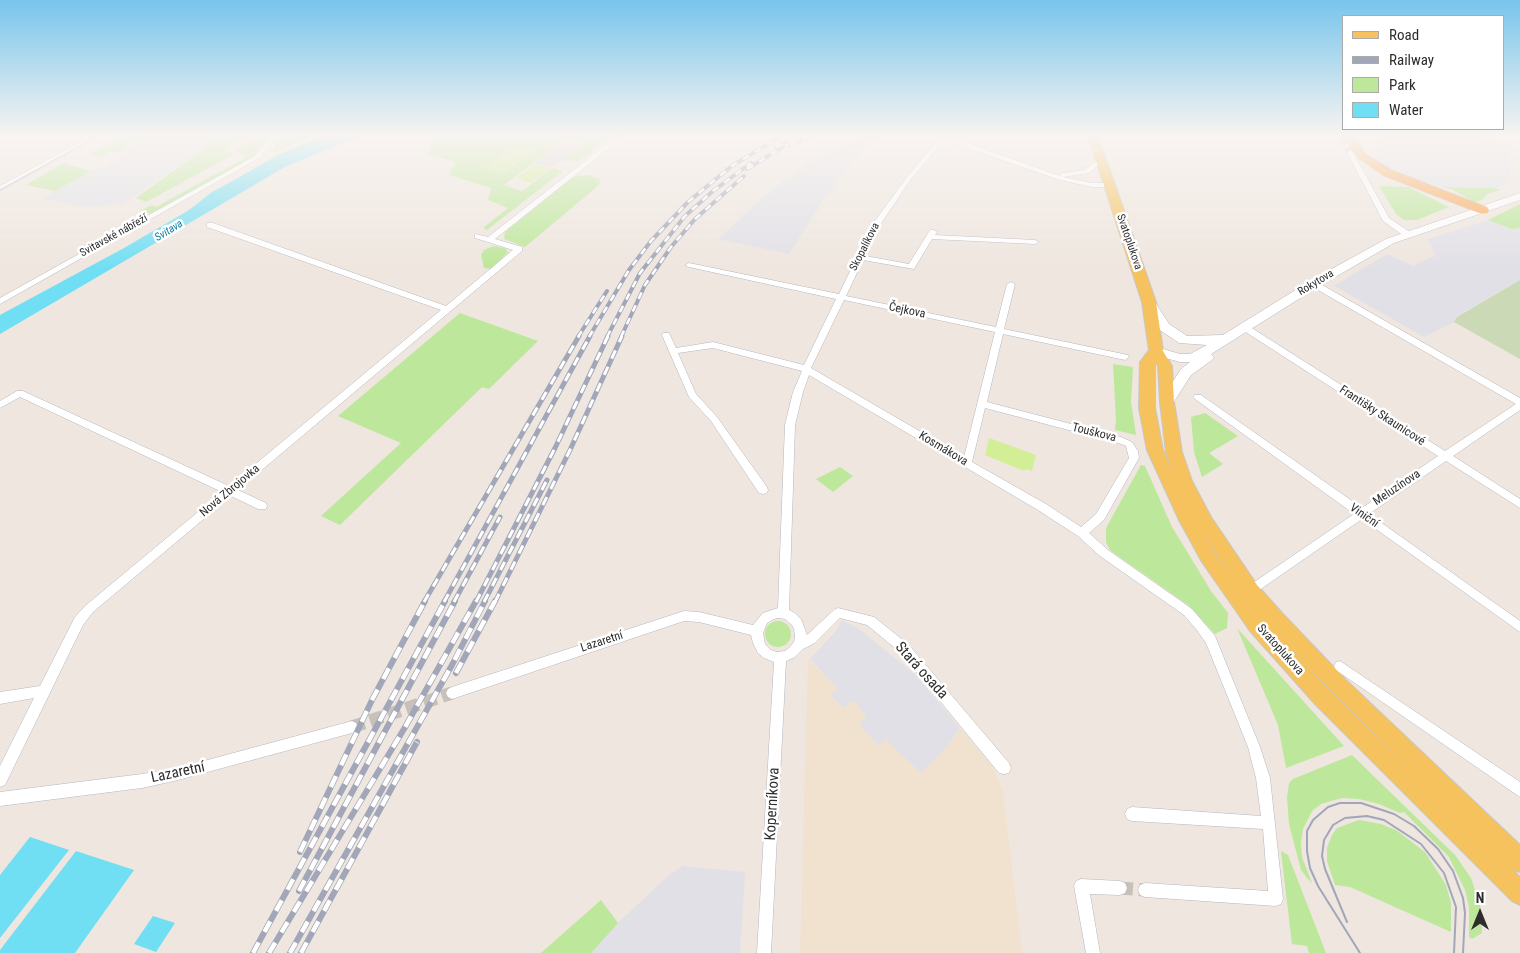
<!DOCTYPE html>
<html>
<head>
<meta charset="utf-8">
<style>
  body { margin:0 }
  #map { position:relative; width:1520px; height:953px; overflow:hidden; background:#efe6df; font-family:"Roboto Condensed",sans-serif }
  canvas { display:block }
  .legend { position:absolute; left:1342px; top:15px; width:162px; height:115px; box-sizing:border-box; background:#fff; border:1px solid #ababab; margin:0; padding:6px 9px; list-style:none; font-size:15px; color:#2d2d2d }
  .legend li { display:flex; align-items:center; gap:10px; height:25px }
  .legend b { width:25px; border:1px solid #ababab }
  .north { position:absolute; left:1455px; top:888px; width:50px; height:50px; -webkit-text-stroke:4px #fff; paint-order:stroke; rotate:0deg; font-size:14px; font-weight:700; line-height:20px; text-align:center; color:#2d2d2d }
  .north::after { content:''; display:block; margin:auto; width:18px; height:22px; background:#2d2d2d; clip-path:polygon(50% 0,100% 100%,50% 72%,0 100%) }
</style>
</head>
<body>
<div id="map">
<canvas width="1520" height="953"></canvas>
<ul class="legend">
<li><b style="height:6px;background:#f6c25d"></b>Road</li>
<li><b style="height:6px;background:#a1a7b8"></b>Railway</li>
<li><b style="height:14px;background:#bde79b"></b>Park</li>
<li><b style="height:14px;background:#70def3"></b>Water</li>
</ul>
<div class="north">N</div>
</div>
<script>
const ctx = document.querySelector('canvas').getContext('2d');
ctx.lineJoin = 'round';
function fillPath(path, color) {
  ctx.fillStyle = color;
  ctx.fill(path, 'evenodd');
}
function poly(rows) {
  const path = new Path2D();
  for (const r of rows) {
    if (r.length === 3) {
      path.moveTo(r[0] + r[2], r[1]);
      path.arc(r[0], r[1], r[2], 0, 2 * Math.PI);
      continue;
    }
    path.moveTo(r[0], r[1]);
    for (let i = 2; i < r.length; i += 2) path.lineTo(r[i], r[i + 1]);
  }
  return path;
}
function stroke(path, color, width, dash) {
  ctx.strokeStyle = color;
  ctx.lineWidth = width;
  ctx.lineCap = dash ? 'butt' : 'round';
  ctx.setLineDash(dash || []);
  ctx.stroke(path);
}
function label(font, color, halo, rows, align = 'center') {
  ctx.font = font + ' "Roboto Condensed",sans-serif';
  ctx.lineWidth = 5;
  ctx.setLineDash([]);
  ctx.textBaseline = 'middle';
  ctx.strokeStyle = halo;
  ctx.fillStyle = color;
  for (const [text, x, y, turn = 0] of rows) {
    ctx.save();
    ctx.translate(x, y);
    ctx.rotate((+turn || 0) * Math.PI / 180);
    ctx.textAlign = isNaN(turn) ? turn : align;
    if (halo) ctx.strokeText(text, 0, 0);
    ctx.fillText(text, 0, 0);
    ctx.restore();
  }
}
const industrial = poly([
  [148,136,221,136,123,204,117,203,86,207,42,199,96,168,103,168,125,155,121,154],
  [861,136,879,136,852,163,846,173,844,173,822,202,789,254,718,239,772,189,807,164],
  [1379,136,1480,136,1512,143,1509,183,1494,188,1441,187,1420,181,1393,171,1375,160],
  [1488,220,1512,229,1520,228,1520,280,1457,316,1454,322,1424,337,1334,286,1387,254,1413,266,1435,255,1428,239],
  [842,620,859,629,917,676,960,728,948,746,921,774,886,740,878,746,859,724,866,718,855,702,850,702,843,708,830,695,837,688,810,659,835,632],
  [683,866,745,872,740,953,591,953,606,934,668,876]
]);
const education = poly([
  [808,659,838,689,830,695,843,708,850,702,855,702,866,718,859,724,878,745,886,740,921,773,948,746,960,728,993,767,1003,792,1022,953,800,953]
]);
const green = poly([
  [121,136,143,136,118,153,111,151,101,157,89,154],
  [221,136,250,136,224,150,235,154,146,202,136,198],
  [260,136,270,136,253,157,150,214,141,211,151,205,156,207,248,156,234,151],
  [284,136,314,136,275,152,272,151],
  [430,136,614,136,578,162,564,159,585,143,567,138,504,185,522,191,552,168,563,171,487,230,483,228,508,208,488,200,491,188,449,175,455,162,425,153,429,150,431,143],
  [63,163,91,171,55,191,26,185],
  [588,175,600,179,599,185,525,247,504,239,505,232,573,177],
  [1379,186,1408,187,1449,207,1417,220,1404,220,1396,214],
  [1441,187,1494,188,1500,190,1488,194,1482,200,1474,202,1453,190],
  [1520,204,1520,228,1512,229,1488,220],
  [493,246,505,248,508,252,492,269,484,268,481,255,484,250],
  [460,313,538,341,489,389,482,387,340,525,321,516,401,443,338,416],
  [1113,364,1133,367,1131,402,1136,435,1115,430,1116,420],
  [1205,413,1238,436,1209,453,1223,464,1202,477,1194,452,1191,417],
  [1141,465,1145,466,1172,527,1211,591,1228,613,1227,628,1215,634,1188,605,1118,556,1110,550,1106,542,1106,528],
  [840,467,853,476,833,492,816,479],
  [778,634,13],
  [1237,628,1344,746,1286,768,1278,725],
  [1352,755,1455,855,1471,878,1481,909,1482,933,1472,939,1469,937,1469,907,1465,890,1449,857,1404,812,1400,813,1379,804,1359,799,1342,798,1321,804,1312,811,1303,829,1301,843,1302,857,1312,883,1308,879,1301,870,1289,824,1287,797,1289,783,1293,779],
  [1359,820,1381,824,1396,830,1425,852,1446,885,1451,903,1451,932,1350,887,1335,885,1327,861,1327,848,1332,835,1337,828],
  [1281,851,1288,855,1326,953,1309,953,1307,946,1292,944],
  [601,900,618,923,591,953,541,953]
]);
const cemetery = poly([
  [1520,280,1520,359,1454,322,1457,317]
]);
const pitch = poly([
  [516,145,536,151,504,173,484,168],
  [535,164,550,169,530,183,516,178],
  [989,438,1036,455,1032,471,1026,469,1024,471,985,455]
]);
const plaza = poly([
  [567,138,585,143,552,168,534,163]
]);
const water = poly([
  [322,136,365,136,342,143,285,167,0,334,0,315,124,248,189,210,212,192,234,180,278,155],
  [30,837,69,850,0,938,0,875],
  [76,851,134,870,75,953,0,953,0,950],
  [153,916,175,923,156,952,134,944]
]);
const minorTunnelFar1 = poly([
  [1343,136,1350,152]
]);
const minorTunnel = poly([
  [352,727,452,693],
  [1120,888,1145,890]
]);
const minor = poly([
  [91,136,99,136,0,191,0,186,91,136],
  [271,136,278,136,259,158,0,304,0,298,255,156,271,136],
  [617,136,624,136,495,239,522,247,522,251,238,490,266,503,267,506,266,509,258,509,231,496,93,612,83,625,5,785,0,787,0,766,34,698,0,704,0,692,40,686,75,617,85,606,222,492,20,397,0,408,0,401,17,391,23,391,229,486,441,310,207,227,207,223,213,223,446,306,513,250,475,238,475,234,488,237,617,136],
  [937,136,947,136,1060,176,1061,174,1063,173,1085,170,1099,159,1103,159,1103,161,1089,173,1063,177,1092,183,1110,183,1113,185,1110,187,1092,187,1060,180,944,140,911,179,882,222,865,256,909,264,930,230,933,230,937,232,935,235,1035,240,1039,242,1035,244,932,239,914,269,863,260,846,296,996,327,1007,284,1011,282,1015,284,1004,329,1128,355,1129,357,1125,360,1003,334,987,402,1121,437,1132,442,1138,451,1139,458,1104,520,1089,533,1108,550,1192,609,1215,636,1260,747,1270,778,1283,899,1281,904,1276,906,1145,897,1140,895,1138,890,1140,885,1145,883,1268,891,1263,829,1132,821,1127,819,1125,814,1127,809,1132,807,1261,816,1256,778,1248,747,1206,643,1196,629,1184,615,1100,556,1078,536,1038,510,809,375,803,392,795,425,789,610,795,613,801,619,807,635,834,610,838,608,874,617,908,644,1009,763,1011,768,1009,773,1004,774,999,773,900,652,867,625,840,618,815,643,803,649,795,657,786,661,771,953,757,953,774,662,764,658,758,653,753,643,751,635,699,622,684,621,452,699,448,697,446,693,448,689,452,687,684,611,699,612,753,625,763,613,778,608,785,425,793,392,802,371,713,348,678,353,696,394,717,417,767,487,768,490,767,493,763,494,759,493,711,421,689,397,662,335,663,333,669,333,676,348,713,342,804,365,836,299,689,267,685,265,689,263,839,294,856,259,855,257,858,255,874,222,907,177,939,138,937,136],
  [844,300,995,332,964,457,811,368,844,300],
  [985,408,1118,443,1126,446,1129,458,1096,514,1081,527,1046,504,972,462,985,408],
  [779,618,785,619,792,625,794,629,795,637,794,642,789,648,785,651,777,652,771,650,765,644,763,633,767,623,774,619,779,618],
  [1350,150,1353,152,1389,218,1410,232,1410,236,1404,236,1383,221,1347,152,1350,150],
  [1311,282,1317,282,1520,398,1520,410,1453,456,1520,499,1520,508,1446,461,1369,514,1520,621,1520,632,1362,519,1255,593,1251,595,1247,593,1245,590,1247,587,1354,514,1195,399,1193,397,1195,395,1201,395,1362,508,1438,456,1241,329,1241,325,1247,325,1445,451,1516,404,1311,286,1311,282],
  [1340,661,1520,782,1520,797,1336,670,1334,666,1336,662,1340,661],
  [352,721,356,723,358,727,356,731,352,733,178,780,142,788,0,806,0,792,142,774,178,768,352,721],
  [1081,879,1120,881,1125,883,1127,888,1125,893,1120,895,1090,894,1100,953,1086,953,1074,886,1076,881,1081,879]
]);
const secondary = poly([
  [1520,193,1520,200,1394,243,1318,287,1211,354,1214,357,1212,360,1191,375,1172,405,1167,407,1160,402,1181,369,1190,362,1180,362,1151,354,1149,351,1151,348,1156,347,1180,354,1190,354,1207,345,1179,343,1160,330,1143,302,1145,299,1153,299,1169,324,1187,336,1223,335,1310,281,1386,239,1520,193]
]);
const primary = poly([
  [1088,136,1098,136,1156,302,1163,351,1172,366,1174,402,1182,452,1192,481,1211,517,1257,585,1283,614,1347,681,1520,845,1520,872,1512,869,1520,877,1520,905,1512,901,1315,704,1250,631,1202,562,1179,520,1147,450,1139,408,1140,362,1149,350,1142,302,1088,136],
  [1155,362,1158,366,1160,402,1166,452,1172,469,1163,450,1155,408,1155,362],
  [1204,535,1229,573,1214,552,1204,535],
  [1280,637,1333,693,1474,832,1329,690,1280,637]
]);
const trunk = poly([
  [1343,136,1354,136,1366,154,1392,170,1487,207,1489,210,1487,213,1479,213,1384,176,1358,158,1343,136]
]);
const tramFar1 = poly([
  [0,190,98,136]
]);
const tram = poly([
  [1347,922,1325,869,1322,856,1324,840,1333,825,1345,818,1367,816,1384,820,1421,844,1444,873,1456,907,1454,953],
  [1360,953,1318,886,1310,868,1307,851,1307,831,1313,820,1328,807,1340,803,1361,803,1394,814,1414,826,1438,849,1453,871,1463,898,1465,913,1463,953]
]);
const railFar2 = poly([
  [790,146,810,136],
  [776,147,796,136],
  [747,169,783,147],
  [578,337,607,291],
  [589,337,629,270,651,241,688,202,733,165,782,136],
  [607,337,640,273,685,216,713,191,751,163],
  [621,337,645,285,671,247,695,219,744,176]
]);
const railFar1 = poly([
  [424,602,579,336],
  [444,602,590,336],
  [454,602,500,517],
  [476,602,555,448,608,336],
  [484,602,547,480],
  [495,602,570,450,622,336]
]);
const rail = poly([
  [456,673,495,601],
  [300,852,373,698,425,601],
  [299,891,455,601],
  [253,953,445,601],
  [269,953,404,729,476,601],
  [290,953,452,665,485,601],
  [301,953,417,742]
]);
const farWaternames = [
  ["Svitava",169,231,-32]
];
const farStreetnames = [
  ["Svitavské nábřeží",114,236,-29],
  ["Svatoplukova",1129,242,71],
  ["Skopalíkova",865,247,-63],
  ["Rokytova",1316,283,-31]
];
const streetNames = [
  ["Čejkova",907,311,12],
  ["Františky Skaunicové",1382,416,33],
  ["Touškova",1094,433,14],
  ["Kosmákova",943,449,31],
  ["Meluzínova",1397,488,-34],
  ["Nová Zbrojovka",230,491,-40],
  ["Viniční",1364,516,35],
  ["Lazaretní",602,642,-18],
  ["Svatoplukova",1280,650,48]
];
const nearStreetnames = [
  ["Stará osada",921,671,48],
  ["Lazaretní",178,773,-12],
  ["Koperníkova",773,804,-87]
];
fillPath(industrial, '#e1e0e7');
fillPath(education, '#f0e2cf');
fillPath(green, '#bde79b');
fillPath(cemetery, '#cbd9b6');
fillPath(pitch, '#d2ee96');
fillPath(plaza, '#dbd6d2');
fillPath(water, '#70def3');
stroke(minorTunnelFar1, '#c8c1bb', 8, [8, 4]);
stroke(minorTunnel, '#c8c1bb', 13, [13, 6]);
stroke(minor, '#b3b7c1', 1);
stroke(secondary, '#b3b7c1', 1);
stroke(primary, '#c8c8c8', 2);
stroke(trunk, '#c8c8c8', 1);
fillPath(minor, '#fff');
fillPath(secondary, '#fff');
fillPath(primary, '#f6c25d');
fillPath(trunk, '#faa95c');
stroke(tramFar1, '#a1a7b8', 1);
stroke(tram, '#a1a7b8', 2);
stroke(railFar2, '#a1a7b8', 4);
stroke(railFar1, '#a1a7b8', 5);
stroke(rail, '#a1a7b8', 6);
stroke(railFar2, '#fff', 2.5, [7]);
stroke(railFar1, '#fff', 3, [9]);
stroke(rail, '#fff', 4.5, [12]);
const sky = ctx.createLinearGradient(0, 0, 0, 270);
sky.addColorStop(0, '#78c5ec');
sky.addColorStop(0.5, '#f8f4f1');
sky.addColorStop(1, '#f8f4f100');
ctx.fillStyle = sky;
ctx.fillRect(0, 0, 1520, 270);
label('italic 11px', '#0980a5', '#fff', farWaternames);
label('11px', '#2d2d2d', '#fff', farStreetnames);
label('12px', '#2d2d2d', '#fff', streetNames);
label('15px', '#2d2d2d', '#fff', nearStreetnames);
</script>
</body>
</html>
